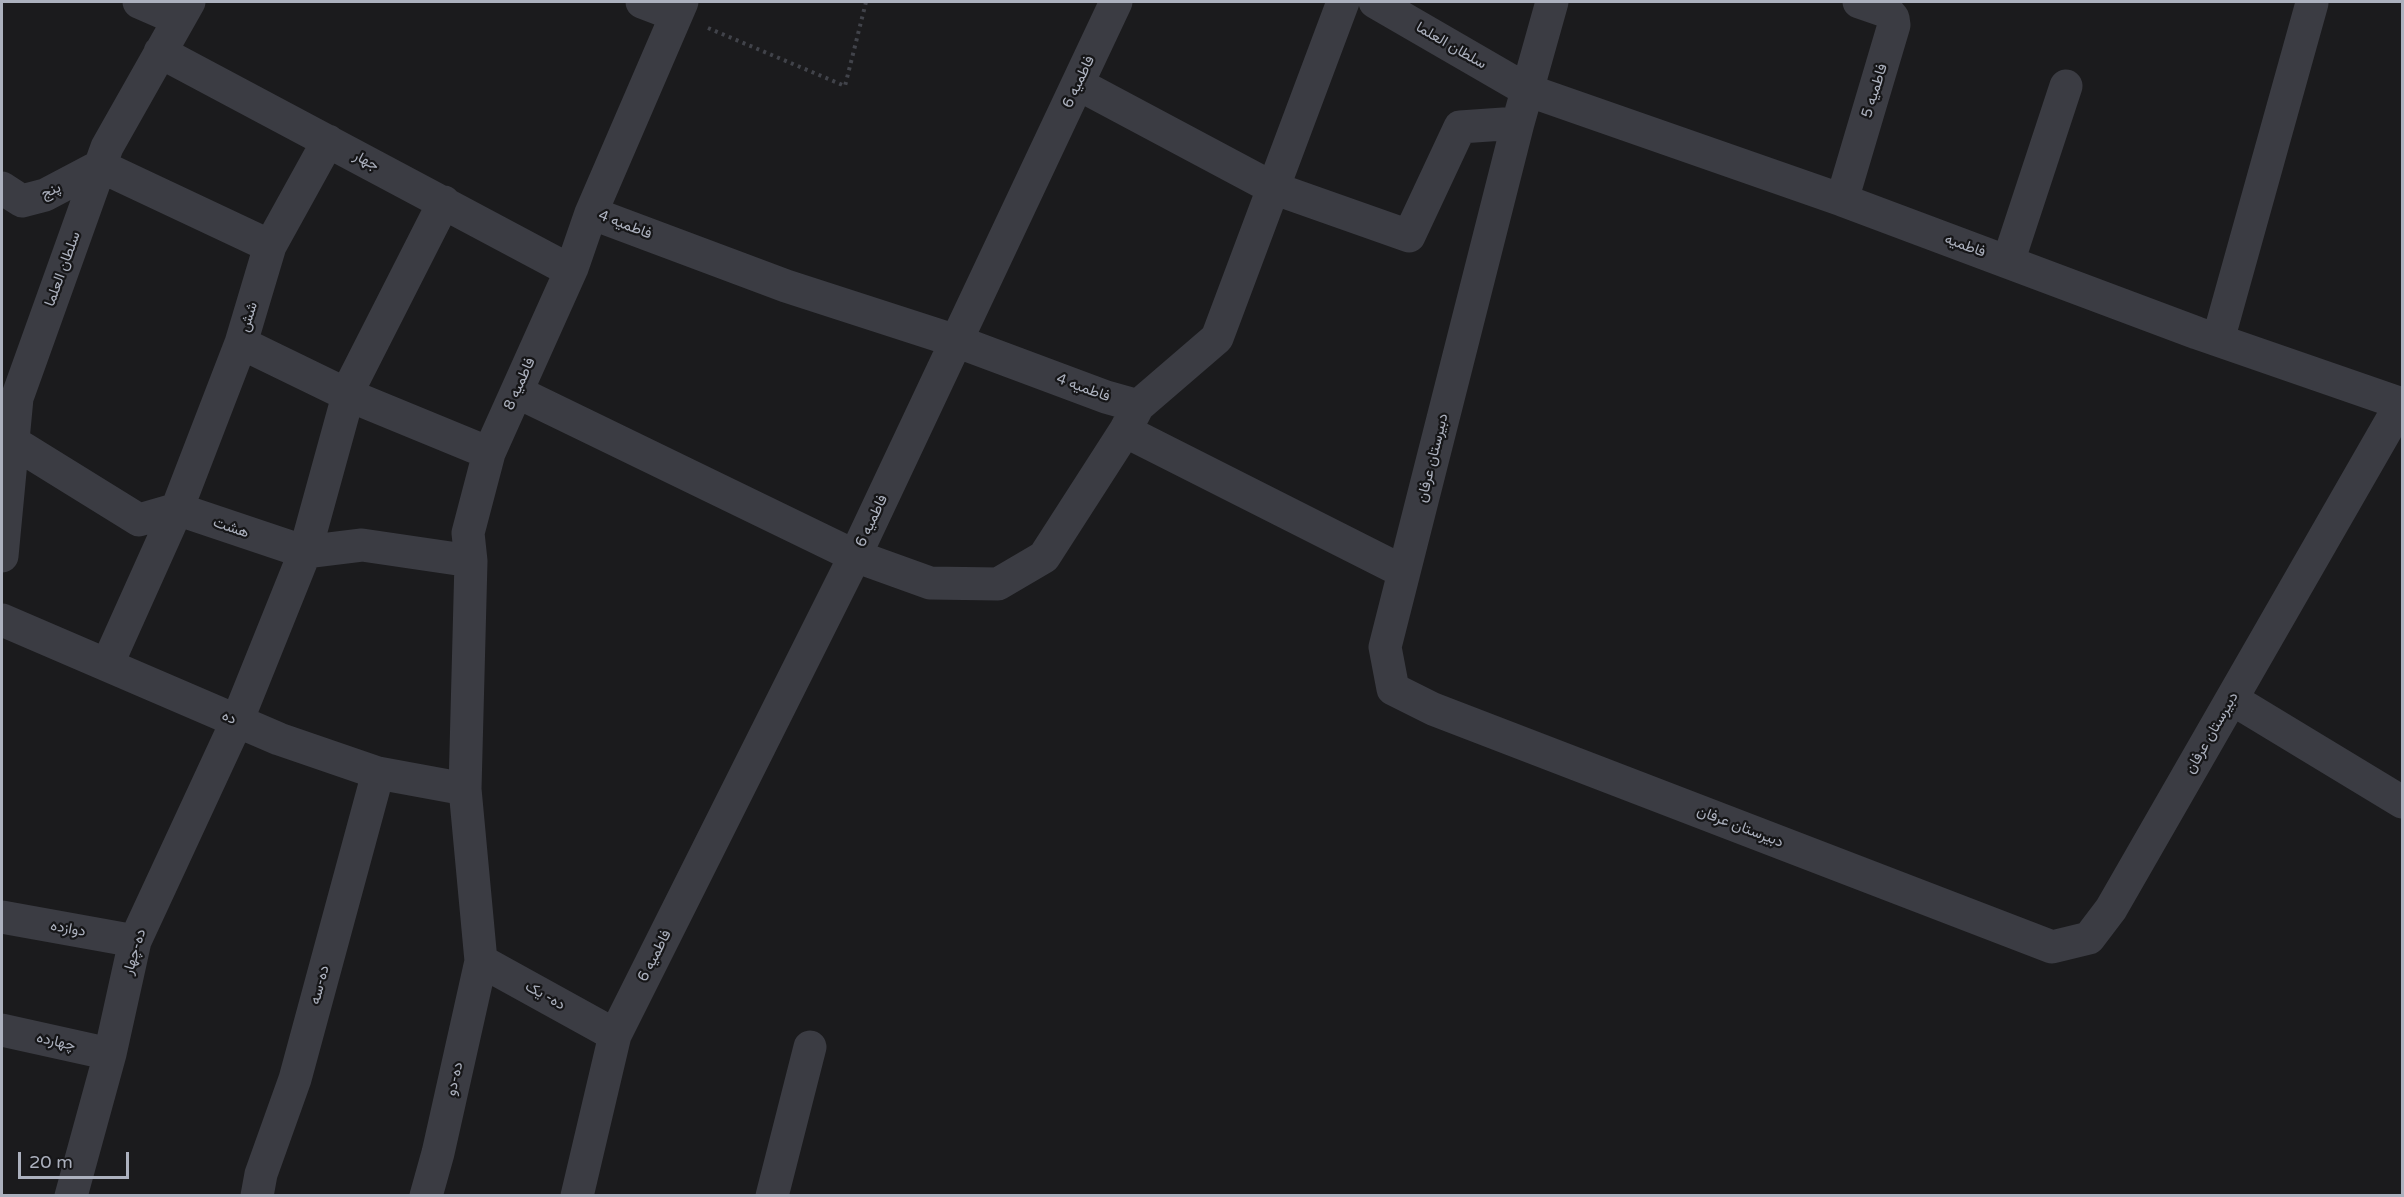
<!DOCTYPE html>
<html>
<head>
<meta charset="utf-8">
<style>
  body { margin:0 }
  #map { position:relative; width:2404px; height:1197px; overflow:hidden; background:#1b1b1d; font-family:"Varela Round",sans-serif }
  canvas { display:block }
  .frame { position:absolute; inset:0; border:3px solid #acb1be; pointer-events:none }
  .scale { position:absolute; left:18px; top:1152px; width:111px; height:27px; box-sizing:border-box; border:3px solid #acb1be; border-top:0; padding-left:8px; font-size:18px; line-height:21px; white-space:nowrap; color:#acb1be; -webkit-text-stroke:4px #161618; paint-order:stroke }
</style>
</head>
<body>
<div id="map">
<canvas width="2404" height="1197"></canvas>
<div class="frame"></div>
<div class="scale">20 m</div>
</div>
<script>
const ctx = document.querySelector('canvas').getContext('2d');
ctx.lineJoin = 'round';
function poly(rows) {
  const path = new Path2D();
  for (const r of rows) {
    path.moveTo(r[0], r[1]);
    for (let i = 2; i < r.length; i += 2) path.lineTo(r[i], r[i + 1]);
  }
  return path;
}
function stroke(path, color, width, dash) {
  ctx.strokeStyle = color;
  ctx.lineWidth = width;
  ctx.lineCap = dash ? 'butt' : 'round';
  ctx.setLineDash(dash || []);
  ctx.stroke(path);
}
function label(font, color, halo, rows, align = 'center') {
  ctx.font = font + ' "Varela Round",Vazirmatn,sans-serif';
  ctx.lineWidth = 4.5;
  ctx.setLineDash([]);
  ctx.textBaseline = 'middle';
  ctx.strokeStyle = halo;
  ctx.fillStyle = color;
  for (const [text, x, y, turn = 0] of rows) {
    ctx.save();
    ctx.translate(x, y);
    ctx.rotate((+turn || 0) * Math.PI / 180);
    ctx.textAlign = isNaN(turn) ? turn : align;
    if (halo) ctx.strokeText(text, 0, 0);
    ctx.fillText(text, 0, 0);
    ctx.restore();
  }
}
const path = poly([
  [708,28,845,86,866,2]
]);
const minor = poly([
  [139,2,178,19],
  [642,2,676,15],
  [1375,2,1527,90,1842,200,2197,333,2402,404],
  [1552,2,1518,123,1385,647,1393,689,1433,709,2052,947,2089,938,2111,909,2401,404],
  [160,52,556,263,572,268],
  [1078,84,1273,188,1409,236,1460,127,1518,123],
  [2,188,22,201,45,195,100,166,270,246,241,343,348,395,489,453],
  [1842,200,1894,25,1893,18,1888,12,1859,2],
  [591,213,786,286,956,341,1106,397,1138,406,1217,338,1343,2],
  [270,246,328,141],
  [2008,262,2066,86],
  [2218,340,2312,3],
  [517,392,855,556,930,583,998,584,1044,557,1125,431,1138,406],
  [1125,431,1404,572],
  [13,442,139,520,177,509,305,552,362,545,471,561],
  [2,556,17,398,107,147,189,2],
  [2,620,279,739,378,773,465,789],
  [107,665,177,509,241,343],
  [2232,699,2402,802],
  [2,917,135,941],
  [2,1030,110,1054],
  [615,1035,855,556,1116,2],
  [71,1196,110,1054,135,941,237,721,305,552,351,385,444,202],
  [257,1196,261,1174,295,1079,378,773],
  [426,1196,438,1153,481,961],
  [577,1196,615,1035,481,961,465,789,471,561,468,533,489,453,572,268,591,213,682,2],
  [772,1196,810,1047]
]);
const streetNames = [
  ["سلطان العلما",1451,46,30],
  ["فاطمیه 6",1079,82,-65],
  ["فاطمیه 5",1875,91,-73],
  ["جهار",366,161,28],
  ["پنج",51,191,-24],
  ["فاطمیه 4",625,225,21],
  ["فاطمیه",1965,246,20],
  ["سلطان العلما",63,269,-70],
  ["شش",249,317,-73],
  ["فاطمیه 8",520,384,-66],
  ["فاطمیه 4",1083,388,20],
  ["دبیرستان عرفان",1433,458,-76],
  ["فاطمیه 6",872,521,-65],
  ["هشت",231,528,19],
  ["ده",229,718,23],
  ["دبیرستان عرفان",2212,733,-60],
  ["دبیرستان عرفان",1740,827,21],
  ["دوازده",68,929,10],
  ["ده-چهار",135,952,-73],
  ["فاطمیه 6",655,956,-63],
  ["ده-سه",320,985,-75],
  ["ده- یک",545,996,29],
  ["چهارده",56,1042,13],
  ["ده-دو",455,1079,-77]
];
stroke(path, '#41434a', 4, [3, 4.5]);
stroke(minor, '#3b3c43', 33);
label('15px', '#acb1be', '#161618', streetNames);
</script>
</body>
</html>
